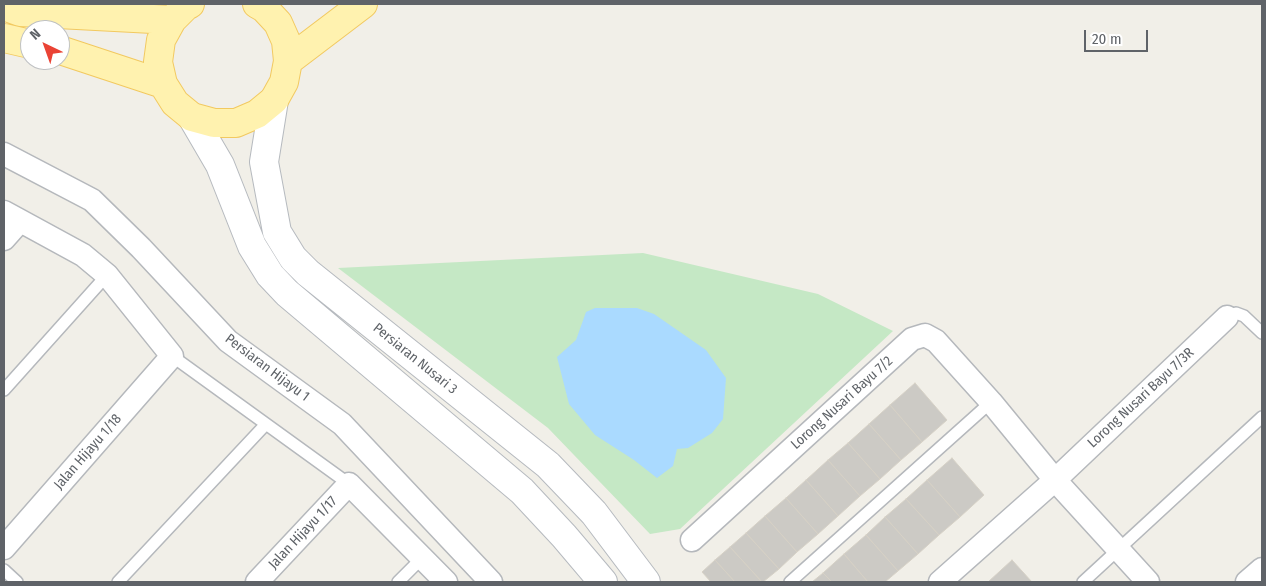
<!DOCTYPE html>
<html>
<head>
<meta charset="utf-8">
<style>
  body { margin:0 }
  #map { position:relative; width:1266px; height:586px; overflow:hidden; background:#f1efe8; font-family:"Fira Sans Condensed",sans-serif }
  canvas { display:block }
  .frame { position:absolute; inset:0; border:5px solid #5f6368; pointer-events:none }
  .north { position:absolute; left:20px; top:20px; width:50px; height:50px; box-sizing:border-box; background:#fff; border:1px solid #bfc1c3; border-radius:50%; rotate:318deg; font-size:14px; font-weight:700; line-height:20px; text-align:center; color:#5f6368 }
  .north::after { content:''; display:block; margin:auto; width:18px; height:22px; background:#ea4335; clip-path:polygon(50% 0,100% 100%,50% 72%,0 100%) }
  .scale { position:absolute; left:1084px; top:30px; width:64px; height:22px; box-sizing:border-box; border:2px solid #5f6368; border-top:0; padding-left:6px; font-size:15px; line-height:18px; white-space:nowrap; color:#5f6368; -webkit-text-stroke:4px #fff; paint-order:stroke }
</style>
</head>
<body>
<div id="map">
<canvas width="1266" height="586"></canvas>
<div class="frame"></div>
<div class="north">N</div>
<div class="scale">20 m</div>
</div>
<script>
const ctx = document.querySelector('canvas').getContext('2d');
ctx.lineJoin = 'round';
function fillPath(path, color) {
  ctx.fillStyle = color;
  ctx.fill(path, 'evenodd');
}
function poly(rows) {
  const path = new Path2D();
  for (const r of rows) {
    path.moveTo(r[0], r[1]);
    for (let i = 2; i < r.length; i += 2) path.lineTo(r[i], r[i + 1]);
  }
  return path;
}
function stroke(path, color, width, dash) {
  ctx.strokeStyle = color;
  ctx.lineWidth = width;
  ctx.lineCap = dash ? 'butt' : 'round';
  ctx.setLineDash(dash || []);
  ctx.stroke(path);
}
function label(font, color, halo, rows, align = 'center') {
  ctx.font = font + ' "Fira Sans Condensed",sans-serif';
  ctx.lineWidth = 4;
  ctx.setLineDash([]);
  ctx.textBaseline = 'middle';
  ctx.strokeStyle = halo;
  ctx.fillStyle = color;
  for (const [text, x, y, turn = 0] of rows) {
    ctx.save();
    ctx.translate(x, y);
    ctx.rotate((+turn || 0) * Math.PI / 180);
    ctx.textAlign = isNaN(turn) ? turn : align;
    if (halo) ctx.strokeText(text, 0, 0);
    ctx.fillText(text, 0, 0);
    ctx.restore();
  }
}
const green = poly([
  [643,253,818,294,893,331,680,529,650,534,548,428,338,268]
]);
const water = poly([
  [595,308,637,308,654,314,706,350,726,378,723,419,712,433,688,448,677,449,673,466,657,478,634,460,595,435,569,404,557,357,576,340,586,312]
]);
const building = poly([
  [915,383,947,420,922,442,890,405,915,383],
  [890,405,922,442,901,460,869,424,890,405],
  [869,424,901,460,880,479,848,443,869,424],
  [848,443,880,479,860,496,828,460,848,443],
  [952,458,984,495,960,517,927,480,952,458],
  [828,460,860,496,838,516,806,480,828,460],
  [806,480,838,516,818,534,786,498,806,480],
  [927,480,960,517,939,535,906,499,927,480],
  [786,498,818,534,797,552,765,516,786,498],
  [906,499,939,535,918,554,885,517,906,499],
  [765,516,797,552,779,569,746,533,765,516],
  [885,517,918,554,898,571,866,535,885,517],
  [746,533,779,569,763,582,762,582,730,547,746,533],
  [866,535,898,571,885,582,868,582,844,554,866,535],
  [730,547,762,582,735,582,715,560,730,547],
  [844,554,868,582,832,582,823,573,844,554],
  [715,560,735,582,711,582,702,572,715,560],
  [1012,560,1032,582,988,582,1012,560],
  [823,573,832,582,812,582,823,573]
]);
const service = poly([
  [1227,317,1236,313,1244,316,1262,333],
  [172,356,349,484],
  [4,390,107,275],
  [4,570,17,582],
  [118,582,266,424],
  [398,582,422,558],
  [790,582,991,402],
  [1083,582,1262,417]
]);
const minor = poly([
  [4,154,92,200,141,248,228,341,342,424,491,582],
  [4,212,83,255,107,275,172,356,4,548],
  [4,239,20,221],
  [692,540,912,339,925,335,936,341,991,402,1055,480,1148,582],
  [257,582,349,484,446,582],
  [940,582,1055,480,1227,317],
  [1247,582,1262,569]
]);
const secondary = poly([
  [274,100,264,162,277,232,293,258,308,273,548,465,594,513,646,582],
  [192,117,220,165,252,246,270,275,287,293,522,491,564,536,603,582]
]);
const primary = poly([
  [190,4,186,6,172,20,161,40,158,62,163,84,175,103,192,117,214,123,236,123,257,114,274,100,284,82,288,61,286,41,278,23,264,8,257,4],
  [4,6,20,12,172,20],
  [4,38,30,44],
  [60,50,163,84],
  [288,61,363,4]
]);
const streetNames = [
  ["Persiaran Nusari 3",415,359,39],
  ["Persiaran Hijayu 1",267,368,37],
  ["Lorong Nusari Bayu 7/3R",1141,398,-43],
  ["Lorong Nusari Bayu 7/2",842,403,-42],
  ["Jalan Hijayu 1/18",88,452,-49],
  ["Jalan Hijayu 1/17",303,533,-47]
];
fillPath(green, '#c5e8c5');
fillPath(water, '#aadaff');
fillPath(building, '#cccac5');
stroke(building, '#d6d1c6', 1);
stroke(service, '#b5b8bc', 14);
stroke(minor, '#b5b8bc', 25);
stroke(secondary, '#b6babf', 30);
stroke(primary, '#f2c960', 30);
stroke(service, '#fff', 11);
stroke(minor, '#fff', 22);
stroke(secondary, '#fff', 28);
stroke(primary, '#fff2af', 28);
label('14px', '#5f6368', '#fff', streetNames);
</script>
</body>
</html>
